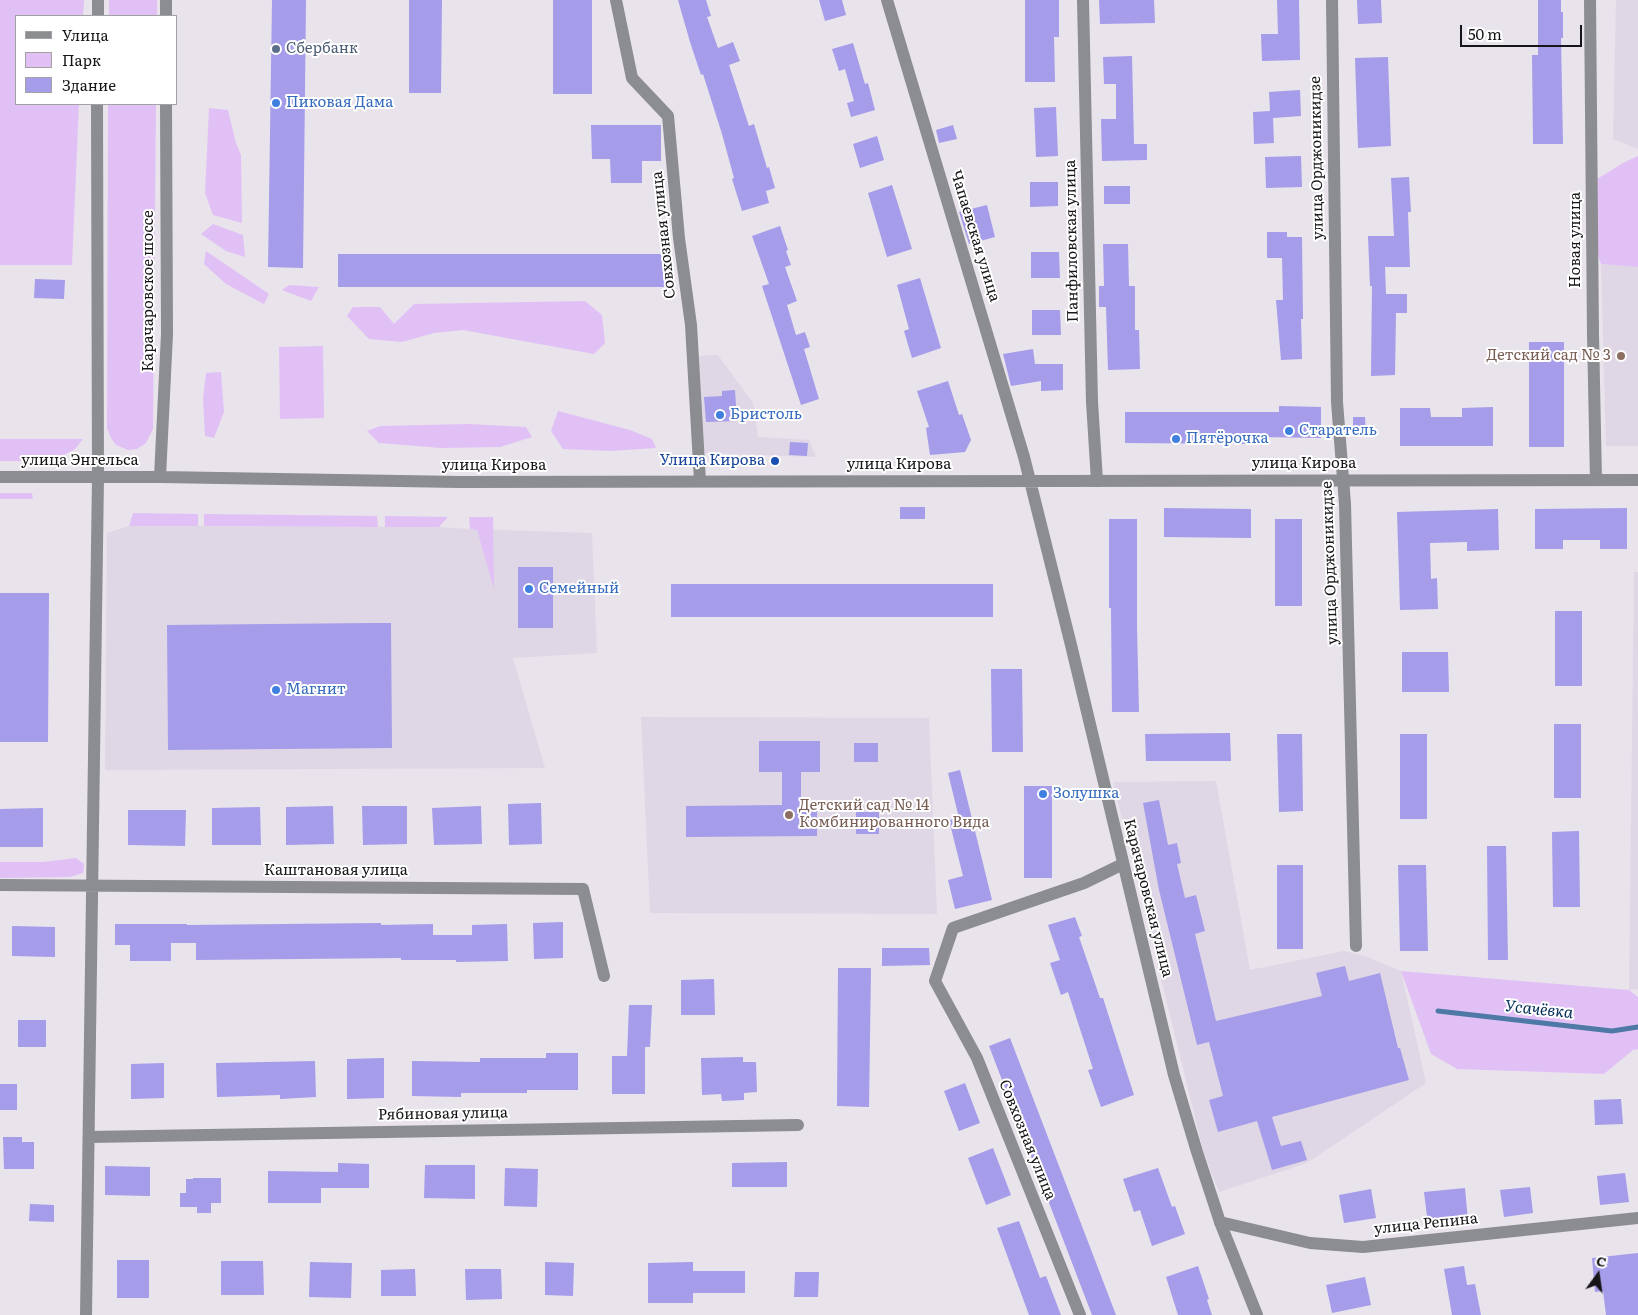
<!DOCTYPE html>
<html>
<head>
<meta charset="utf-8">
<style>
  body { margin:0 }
  #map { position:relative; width:1638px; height:1315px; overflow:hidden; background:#e9e3ec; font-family:Literata,serif }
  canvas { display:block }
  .legend { position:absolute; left:15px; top:15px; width:162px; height:90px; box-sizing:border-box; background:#fff; border:1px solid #a2a1a3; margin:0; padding:6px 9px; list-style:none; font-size:15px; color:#171518 }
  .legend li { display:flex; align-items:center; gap:10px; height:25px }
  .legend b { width:25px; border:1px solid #a2a1a3 }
  .north { position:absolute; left:1573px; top:1250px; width:50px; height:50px; -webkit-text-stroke:4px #fff; paint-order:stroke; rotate:14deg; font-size:14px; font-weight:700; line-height:20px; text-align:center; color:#171518 }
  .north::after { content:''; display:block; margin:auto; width:18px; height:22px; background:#171518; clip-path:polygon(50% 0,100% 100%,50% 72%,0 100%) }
  .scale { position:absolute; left:1460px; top:25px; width:122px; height:22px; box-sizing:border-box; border:2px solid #171518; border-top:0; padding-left:6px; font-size:15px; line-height:18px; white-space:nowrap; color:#171518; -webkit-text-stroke:4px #fff; paint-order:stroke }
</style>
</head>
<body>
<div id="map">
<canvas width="1638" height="1315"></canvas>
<ul class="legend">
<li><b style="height:6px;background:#8b8d90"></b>Улица</li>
<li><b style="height:14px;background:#e1c0f6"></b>Парк</li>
<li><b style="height:14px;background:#a59cea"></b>Здание</li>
</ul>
<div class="north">С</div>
<div class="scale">50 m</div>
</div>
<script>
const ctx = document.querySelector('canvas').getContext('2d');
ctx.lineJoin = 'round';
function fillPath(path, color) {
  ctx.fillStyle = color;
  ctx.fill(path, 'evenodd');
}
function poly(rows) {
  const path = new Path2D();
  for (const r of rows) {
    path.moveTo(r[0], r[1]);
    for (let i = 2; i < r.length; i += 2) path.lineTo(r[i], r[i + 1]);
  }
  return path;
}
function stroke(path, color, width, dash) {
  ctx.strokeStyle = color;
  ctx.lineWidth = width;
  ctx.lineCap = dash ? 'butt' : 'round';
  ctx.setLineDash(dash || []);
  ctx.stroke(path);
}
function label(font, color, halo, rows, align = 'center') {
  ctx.font = font + ' Literata,serif';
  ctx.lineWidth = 4;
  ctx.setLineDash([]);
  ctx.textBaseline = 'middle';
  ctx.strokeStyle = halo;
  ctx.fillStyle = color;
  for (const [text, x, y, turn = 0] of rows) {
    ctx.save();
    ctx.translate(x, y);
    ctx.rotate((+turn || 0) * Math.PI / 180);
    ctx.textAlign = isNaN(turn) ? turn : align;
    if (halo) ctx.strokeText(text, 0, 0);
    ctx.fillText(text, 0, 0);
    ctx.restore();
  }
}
const built = poly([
  [1616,0,1638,0,1638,149,1613,139],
  [1601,264,1638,267,1638,446,1606,446],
  [718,355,753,403,758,437,809,440,816,457,703,453,698,356],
  [129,526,439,527,470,529,592,533,597,653,513,658,545,768,105,770,107,533],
  [1634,572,1638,572,1638,989,1629,990],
  [641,717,929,718,937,914,650,913],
  [1216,781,1250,970,1344,951,1365,956,1401,971,1426,1083,1307,1163,1219,1192,1204,1154,1113,782]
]);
const green = poly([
  [0,0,84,0,83,16,16,16,16,104,79,104,72,265,0,265],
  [109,0,157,0,157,16,109,16],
  [108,104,156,104,153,429,146,443,137,449,128,450,116,445,111,438,107,428],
  [209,108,228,110,236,143,241,155,242,223,213,215,205,193],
  [1638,156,1638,267,1601,264,1595,247,1597,179,1623,163],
  [213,224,243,235,245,257,226,251,201,234],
  [206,251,269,294,264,304,226,284,204,264],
  [289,285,319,287,311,301,282,290],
  [585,301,602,315,605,343,594,354,463,330,434,333,402,342,369,339,347,316,353,307,380,307,394,324,414,304],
  [323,346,324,418,280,419,279,347],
  [221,372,224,412,214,438,205,436,203,399,206,373],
  [558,411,630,430,652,439,656,448,610,451,563,449,551,431],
  [469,424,526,427,532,437,500,447,441,448,379,443,367,431,380,426],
  [0,439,83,439,75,449,53,461,0,461],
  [0,493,32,493,33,499,0,499],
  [133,513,198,514,198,526,129,526],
  [204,514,377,516,378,527,204,526],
  [385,516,448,517,439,527,385,527],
  [493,517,494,589,477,530,470,529,469,517],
  [76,858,84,864,83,873,70,877,0,878,0,862,43,862],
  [1401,971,1629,990,1638,997,1638,1049,1633,1050,1604,1074,1457,1069,1431,1054]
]);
const stream = poly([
  [1438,1011,1612,1031,1638,1027]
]);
const building = poly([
  [272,0,306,0,303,268,268,267],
  [409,0,442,0,441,93,409,93],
  [553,0,592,0,592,94,553,94],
  [678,0,706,0,711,16,707,17,718,48,733,42,740,61,729,65,749,126,754,124,767,168,769,167,775,188,766,191,769,203,742,211,732,179,734,178,722,134,703,74,701,75,690,42],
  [819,0,842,0,846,15,825,21],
  [1025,0,1059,0,1059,37,1054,37,1055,82,1025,82],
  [1099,0,1154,0,1155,23,1100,24],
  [1277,0,1299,0,1300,60,1262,61,1261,34,1278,34],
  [1357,0,1381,0,1382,23,1358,24],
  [1538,0,1561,0,1561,12,1563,12,1563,38,1561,38,1563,144,1533,144,1532,55,1538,55],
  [853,43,865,84,868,83,875,110,851,117,847,103,854,101,845,69,839,71,832,49],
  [1132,56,1134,144,1147,144,1147,160,1102,161,1101,119,1116,119,1116,84,1104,84,1103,57],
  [1388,57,1391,146,1358,148,1355,58],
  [1300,90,1301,116,1273,118,1274,143,1254,144,1253,112,1270,111,1269,92],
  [1056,107,1058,156,1036,157,1034,108],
  [591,125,661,125,661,161,642,161,642,183,611,183,610,159,592,159],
  [953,125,957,139,939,143,936,130],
  [877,136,884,160,860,168,853,144],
  [1301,156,1302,187,1266,188,1265,157],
  [1409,177,1411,212,1408,212,1410,267,1385,267,1386,294,1407,294,1407,313,1396,313,1395,375,1371,376,1372,286,1370,286,1368,236,1394,236,1391,178],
  [1030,182,1058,182,1058,206,1030,207],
  [892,185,912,249,887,257,868,193],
  [1104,186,1130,186,1130,204,1104,204],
  [987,205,995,237,969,244,959,212],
  [780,226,788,250,786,251,791,265,785,267,797,301,787,305,796,335,805,332,810,347,804,349,819,399,801,405,762,286,769,284,752,236],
  [1267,232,1287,232,1287,237,1302,237,1303,319,1301,319,1302,359,1281,360,1276,300,1283,300,1282,258,1267,258],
  [1103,244,1128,244,1129,286,1135,286,1135,330,1139,330,1140,369,1108,370,1106,307,1099,307,1099,286,1104,286],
  [1031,252,1059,252,1060,278,1031,278],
  [338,254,663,254,664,287,338,287],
  [920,278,941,348,912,358,904,331,909,329,897,285],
  [35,279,65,280,64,299,34,298],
  [1032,310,1060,310,1061,335,1032,335],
  [1529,342,1564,342,1564,447,1529,447],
  [1033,349,1035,364,1063,364,1063,390,1041,391,1041,381,1011,386,1003,354],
  [948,381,959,415,962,414,971,440,965,452,930,455,926,428,929,427,917,391],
  [735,390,737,421,706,422,704,397,722,396,722,391],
  [1279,406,1321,407,1321,438,1257,437,1257,444,1125,443,1125,412,1279,412],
  [1493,407,1493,446,1400,446,1400,408,1430,408,1431,417,1462,417,1462,408],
  [1353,417,1365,417,1366,435,1353,435],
  [790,442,808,443,807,456,789,455],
  [900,507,925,507,925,519,900,519],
  [1164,508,1251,509,1251,538,1164,537],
  [1627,508,1627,549,1600,549,1600,540,1563,540,1563,549,1535,549,1535,509],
  [1498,509,1499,550,1467,551,1467,542,1430,543,1431,579,1437,578,1438,609,1400,610,1397,512],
  [1109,519,1137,519,1137,627,1139,712,1112,712,1111,608,1109,608],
  [1275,519,1302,519,1302,606,1275,606],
  [518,567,553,567,553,628,518,628],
  [671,584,993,584,993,617,671,617],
  [0,593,49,593,48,742,0,742],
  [1555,611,1582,611,1582,686,1555,686],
  [372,623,391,623,392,748,168,750,167,625],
  [1402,652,1448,652,1449,692,1402,692],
  [991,669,1022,669,1023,752,992,752],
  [1554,724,1581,724,1581,798,1554,798],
  [1230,733,1231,761,1146,761,1145,734],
  [1277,734,1302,734,1303,811,1279,812],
  [1400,734,1427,734,1427,819,1400,819],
  [759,741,820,741,820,772,801,772,801,805,817,805,817,836,686,837,686,806,782,805,782,772,759,772],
  [854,743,878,743,878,762,854,762],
  [960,770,992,900,955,909,948,880,963,876,949,820,959,818,948,773],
  [1024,786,1052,786,1052,878,1024,878],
  [1159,800,1168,845,1177,843,1181,863,1177,864,1185,898,1196,895,1205,931,1195,934,1216,1021,1322,996,1316,973,1345,966,1349,981,1380,973,1398,1048,1400,1048,1409,1080,1272,1117,1281,1146,1301,1141,1307,1160,1272,1170,1257,1121,1218,1132,1209,1100,1223,1096,1209,1042,1197,1045,1159,890,1143,803],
  [541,803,542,844,509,845,508,804],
  [333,806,334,844,286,845,286,807],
  [362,806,407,806,407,844,363,845],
  [481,806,482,844,434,845,432,808],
  [260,807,261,845,212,845,212,808],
  [43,808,43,847,0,847,0,809],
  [128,810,186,810,185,846,128,845],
  [856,812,879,812,879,834,856,834],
  [1579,831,1580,907,1553,907,1552,832],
  [1487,846,1506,846,1508,960,1488,960],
  [1277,865,1303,865,1303,949,1277,949],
  [1398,865,1426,865,1428,951,1400,951],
  [1075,917,1082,936,1079,937,1100,998,1103,998,1134,1095,1101,1107,1088,1070,1093,1069,1068,992,1061,995,1050,963,1060,960,1048,925],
  [563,922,563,958,534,959,533,923],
  [381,923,381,925,433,924,433,935,472,935,472,925,507,924,508,961,456,962,456,960,401,960,401,958,196,960,196,943,171,943,171,961,130,961,130,945,115,945,115,924,187,924,187,925],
  [12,926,55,927,55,957,12,956],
  [882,948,929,948,930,965,882,966],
  [838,968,871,968,869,1107,837,1106],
  [714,979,715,1015,681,1015,681,980],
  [629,1005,652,1005,650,1047,645,1047,645,1094,612,1094,612,1056,627,1056],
  [18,1020,46,1020,46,1047,18,1047],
  [1010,1038,1116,1315,1092,1315,989,1046],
  [546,1053,578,1053,578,1090,527,1090,527,1093,461,1093,461,1097,412,1096,412,1061,480,1062,480,1058,546,1058],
  [743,1057,743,1062,756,1062,757,1092,744,1093,744,1100,722,1101,721,1094,702,1095,701,1058],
  [384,1058,384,1098,347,1099,347,1059],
  [315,1061,316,1097,280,1099,280,1095,217,1097,216,1063],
  [164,1063,164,1098,131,1099,131,1064],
  [965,1083,980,1123,959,1131,944,1091],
  [0,1084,17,1084,17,1110,0,1110],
  [1621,1099,1623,1124,1595,1125,1594,1100],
  [3,1137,22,1137,22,1142,34,1142,34,1169,4,1169],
  [993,1148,1011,1195,986,1205,968,1158],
  [787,1162,787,1187,732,1187,732,1163],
  [338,1163,369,1164,369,1188,321,1188,321,1203,268,1203,268,1171,338,1172],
  [425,1165,475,1165,475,1199,424,1198],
  [105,1166,150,1167,150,1196,105,1195],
  [505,1168,538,1169,537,1207,504,1206],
  [1158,1168,1172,1207,1175,1206,1185,1234,1152,1246,1140,1210,1134,1212,1123,1179],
  [1625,1173,1629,1202,1600,1205,1597,1176],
  [193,1178,221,1178,221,1203,211,1203,211,1213,197,1213,197,1207,180,1207,180,1193,186,1193,186,1179,193,1179],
  [1530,1187,1533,1213,1504,1217,1500,1190],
  [1465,1188,1468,1221,1428,1225,1424,1192],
  [1371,1189,1376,1218,1344,1223,1339,1195],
  [30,1204,54,1205,54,1222,29,1221],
  [1019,1221,1040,1278,1046,1276,1061,1315,1029,1315,997,1228],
  [1638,1253,1638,1315,1606,1315,1603,1291,1595,1292,1592,1258],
  [117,1260,149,1260,149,1298,117,1298],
  [221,1261,263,1261,264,1295,221,1295],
  [310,1262,352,1263,351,1298,309,1297],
  [545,1262,574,1263,573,1296,545,1295],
  [693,1262,693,1271,745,1271,745,1293,693,1293,693,1303,648,1303,648,1263],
  [1198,1266,1209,1299,1207,1300,1212,1315,1178,1315,1166,1277],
  [1464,1266,1467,1285,1475,1284,1481,1315,1452,1315,1444,1269],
  [415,1269,416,1296,381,1296,381,1270],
  [465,1269,501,1269,502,1299,466,1300],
  [795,1272,819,1272,818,1297,794,1297],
  [1365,1277,1371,1305,1332,1313,1326,1285]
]);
const minor = poly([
  [616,0,632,78,668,116,679,238,691,325,700,481],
  [887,0,1024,457,1030,481],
  [1083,0,1092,402,1097,481],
  [1332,0,1337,402,1345,504,1356,946],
  [1590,0,1593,334,1596,480],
  [0,885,583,889,604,976],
  [89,1137,798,1125],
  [1220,1222,1310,1243,1363,1247,1638,1218],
  [86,1315,98,477],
  [1080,1315,977,1058,935,981,953,928,1084,883,1123,864]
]);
const tertiary = poly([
  [166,0,166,16],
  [98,16,98,0],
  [97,104,98,477],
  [0,477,160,477,459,482,1638,480],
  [160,477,167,334,166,104],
  [1030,481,1071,645,1174,1075,1197,1152,1220,1222,1257,1315]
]);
const markers = [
  [276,49,5,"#5c6f8a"],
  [276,103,5,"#3f7fe0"],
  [1621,356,5,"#8d6e63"],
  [720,415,5,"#3f7fe0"],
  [1289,431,5,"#3f7fe0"],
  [1176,439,5,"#3f7fe0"],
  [775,461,5,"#1a4fb4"],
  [529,589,5,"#3f7fe0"],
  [276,690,5,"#3f7fe0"],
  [1043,794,5,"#3f7fe0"],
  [789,815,5,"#8d6e63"]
];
const serviceNames = [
  ["Сбербанк",286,49]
];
const shopNames = [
  ["Пиковая Дама",286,103],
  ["Бристоль",730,415],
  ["Старатель",1299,431],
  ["Пятёрочка",1186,439],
  ["Семейный",539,589],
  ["Магнит",286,690],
  ["Золушка",1053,794]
];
const streetNames = [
  ["улица Орджоникидзе",1317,158,-91],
  ["Совхозная улица",664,235,-96],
  ["Чапаевская улица",975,236,73],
  ["Новая улица",1576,240,-90],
  ["Панфиловская улица",1072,241,-91],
  ["Карачаровское шоссе",149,291,-90],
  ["улица Энгельса",80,461],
  ["улица Кирова",1304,464],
  ["улица Кирова",899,465],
  ["улица Кирова",494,466],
  ["улица Орджоникидзе",1330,563,-92],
  ["Каштановая улица",336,871],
  ["Карачаровская улица",1148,898,76],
  ["Рябиновая улица",443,1114,-1],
  ["Совхозная улица",1027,1140,68],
  ["улица Репина",1426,1224,-6]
];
const educationNames = [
  ["Детский сад № 3",1611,356],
  ["Детский сад № 14",799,806,"left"],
  ["Комбинированного Вида",799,823,"left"]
];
const transitNames = [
  ["Улица Кирова",765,461]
];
const waterNames = [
  ["Усачёвка",1539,1010,6]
];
fillPath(built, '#e0d7e6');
fillPath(green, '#e1c0f6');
stroke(stream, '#4e78a5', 5);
fillPath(building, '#a59cea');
stroke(minor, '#8b8d90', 12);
stroke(tertiary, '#8b8d90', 12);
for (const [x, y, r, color] of markers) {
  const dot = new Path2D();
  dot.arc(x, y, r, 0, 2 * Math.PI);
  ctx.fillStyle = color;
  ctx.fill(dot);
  stroke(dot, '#fff', 2);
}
label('15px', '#4e5e75', '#fff', serviceNames, 'left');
label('15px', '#366cbe', '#fff', shopNames, 'left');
label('15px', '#171518', '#fff', streetNames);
label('15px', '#785e54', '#fff', educationNames, 'right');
label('15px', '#164399', '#fff', transitNames, 'right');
label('italic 16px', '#002f57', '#fff', waterNames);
</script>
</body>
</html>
